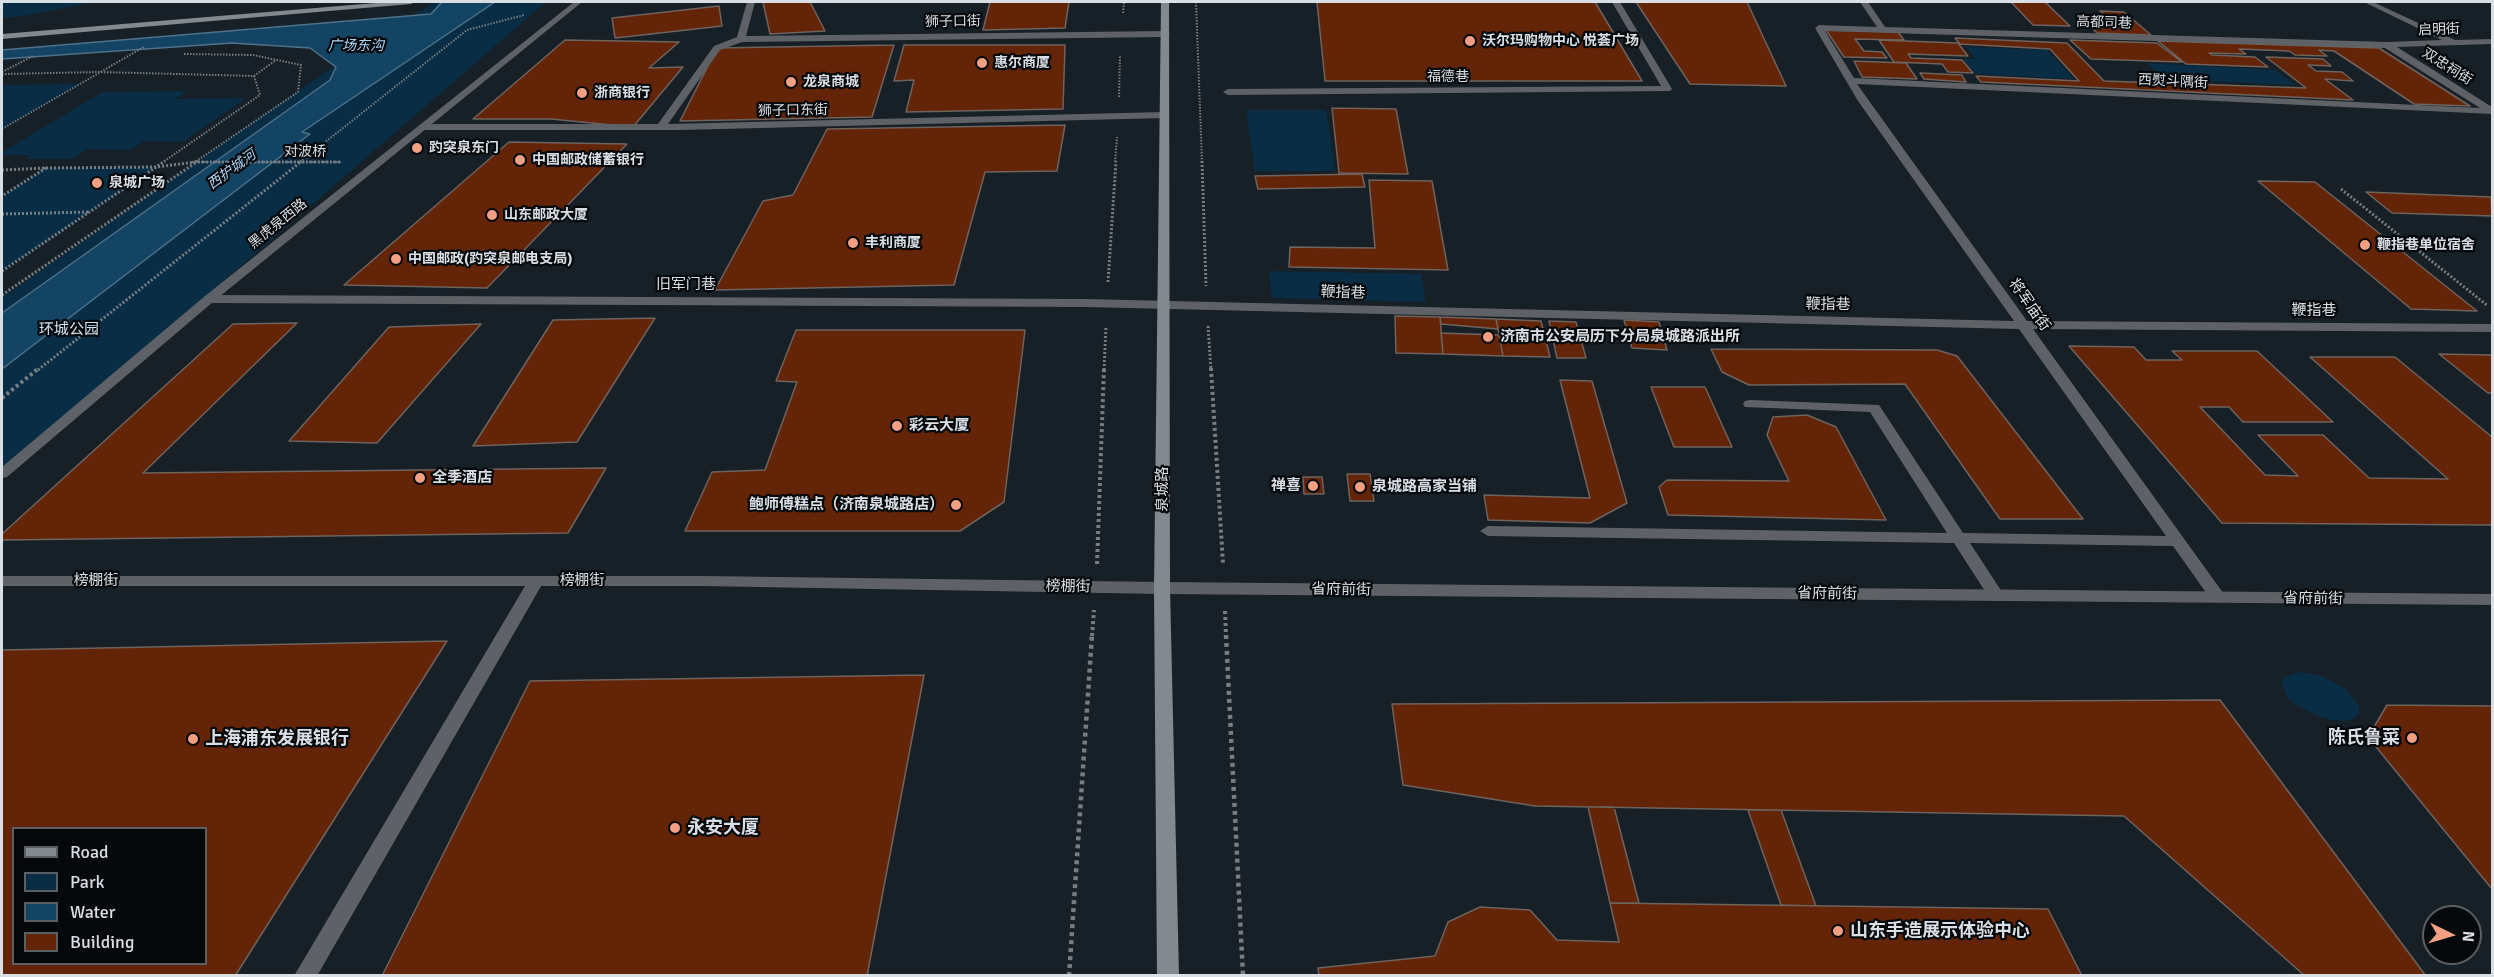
<!DOCTYPE html>
<html>
<head>
<meta charset="utf-8">
<style>
  body { margin:0 }
  #map { position:relative; width:2494px; height:977px; overflow:hidden; background:#172027; font-family:Signika,sans-serif }
  canvas { display:block }
  .frame { position:absolute; inset:0; border:3px solid #d9dfe4; pointer-events:none }
  .legend { position:absolute; left:12px; top:827px; width:195px; height:138px; box-sizing:border-box; background:#06090c; border:2px solid #5a5f62; margin:0; padding:8px 10px; list-style:none; font-size:18px; color:#d9dfe4 }
  .legend li { display:flex; align-items:center; gap:12px; height:30px }
  .legend b { width:30px; border:2px solid #5a5f62 }
  .north { position:absolute; left:2422px; top:905px; width:60px; height:60px; box-sizing:border-box; background:#06090c; border:2px solid #5a5f62; border-radius:50%; rotate:95deg; font-size:16px; font-weight:700; line-height:24px; text-align:center; color:#d9dfe4 }
  .north::after { content:''; display:block; margin:auto; width:21px; height:27px; background:#f2a081; clip-path:polygon(50% 0,100% 100%,50% 72%,0 100%) }
</style>
</head>
<body>
<div id="map">
<canvas width="2494" height="977"></canvas>
<div class="frame"></div>
<ul class="legend">
<li><b style="height:8px;background:#82898f"></b>Road</li>
<li><b style="height:16px;background:#082d44"></b>Park</li>
<li><b style="height:16px;background:#134463"></b>Water</li>
<li><b style="height:16px;background:#642408"></b>Building</li>
</ul>
<div class="north">N</div>
</div>
<script>
const ctx = document.querySelector('canvas').getContext('2d');
ctx.lineJoin = 'round';
function fillPath(path, color) {
  ctx.fillStyle = color;
  ctx.fill(path, 'evenodd');
}
function poly(rows) {
  const path = new Path2D();
  for (const r of rows) {
    path.moveTo(r[0], r[1]);
    for (let i = 2; i < r.length; i += 2) path.lineTo(r[i], r[i + 1]);
  }
  return path;
}
function stroke(path, color, width, dash) {
  ctx.strokeStyle = color;
  ctx.lineWidth = width;
  ctx.lineCap = dash ? 'butt' : 'round';
  ctx.setLineDash(dash || []);
  ctx.stroke(path);
}
function label(font, color, halo, rows, align = 'center') {
  ctx.font = font + ' Signika,"Noto Sans SC",sans-serif';
  ctx.lineWidth = 4.5;
  ctx.setLineDash([]);
  ctx.textBaseline = 'middle';
  ctx.strokeStyle = halo;
  ctx.fillStyle = color;
  for (const [text, x, y, turn = 0] of rows) {
    ctx.save();
    ctx.translate(x, y);
    ctx.rotate((+turn || 0) * Math.PI / 180);
    ctx.textAlign = isNaN(turn) ? turn : align;
    if (halo) ctx.strokeText(text, 0, 0);
    ctx.fillText(text, 0, 0);
    ctx.restore();
  }
}
const green = poly([
  [2,2,94,2,24,16,2,18],
  [435,2,546,2,2,473,2,298,334,66],
  [1966,47,2047,50,2074,79,1976,74,1963,59,1976,59],
  [2147,63,2275,70,2295,85,2163,79],
  [79,84,2,129,2,85],
  [188,91,175,99,246,98,183,142,145,141,130,150,87,149,72,159,26,159,30,155,2,155,2,152,102,92],
  [1246,110,1326,110,1335,171,1255,171],
  [156,167,90,212,2,271,2,196,46,168],
  [1269,271,1421,274,1426,302,1272,298],
  [2300,672,2322,676,2346,689,2359,706,2359,713,2354,718,2345,721,2333,720,2320,717,2296,705,2287,697,2281,682,2284,677]
]);
const water = poly([
  [442,2,495,2,302,132,310,134,2,369,2,313,330,80,336,67,310,48,232,43,2,59,2,50,431,14,442,2]
]);
const building = poly([
  [763,2,810,2,825,31,770,34,763,2],
  [990,2,1069,2,1065,28,983,30,990,2],
  [1317,2,1595,2,1642,81,1325,81,1317,2],
  [1636,2,1747,2,1786,86,1690,84,1636,2],
  [2011,2,2045,2,2070,26,2033,25,2011,2],
  [719,6,722,26,615,38,612,18,719,6],
  [2100,11,2124,12,2151,35,2097,33,2089,25,2118,26,2100,11],
  [1826,30,1898,32,1904,40,1855,39,1864,51,1882,52,1887,58,1844,57,1826,30],
  [1955,38,2067,43,2104,81,2306,88,2266,57,2323,59,2331,66,2308,65,2316,71,2342,72,2353,81,2325,79,2353,100,1981,82,1976,76,2079,81,2050,49,1960,44,1955,38],
  [565,40,679,42,649,68,683,67,633,127,551,119,473,119,565,40],
  [1879,40,1958,43,1968,56,1908,54,1911,58,1962,60,1973,73,1948,72,1942,64,1894,62,1879,40],
  [2070,40,2157,43,2182,62,2091,59,2070,40],
  [2158,41,2379,48,2470,106,2414,104,2334,51,2319,50,2327,56,2295,55,2289,51,2239,49,2246,54,2209,53,2212,55,2255,57,2268,67,2186,64,2158,41],
  [894,45,872,117,680,121,717,48,894,45],
  [904,45,1065,45,1063,109,906,112,914,80,894,81,904,45],
  [1854,61,1906,63,1917,79,1862,77,1854,61],
  [1920,73,1962,75,1966,82,1924,79,1920,73],
  [1332,108,1396,109,1408,174,1339,173,1332,108],
  [1065,125,1057,171,985,172,954,285,715,290,763,201,793,195,827,129,1065,125],
  [509,142,627,144,487,288,344,285,509,142],
  [1362,174,1365,187,1258,189,1255,176,1362,174],
  [1369,180,1432,181,1448,270,1289,267,1290,247,1375,248,1369,180],
  [2258,181,2315,182,2477,311,2411,309,2258,181],
  [2366,192,2491,197,2492,216,2392,213,2366,192],
  [1395,316,1440,317,1443,354,1396,353,1395,316],
  [1440,317,1496,319,1498,329,1441,324,1440,317],
  [655,318,577,442,473,446,553,320,655,318],
  [1496,319,1541,321,1550,357,1503,356,1496,319],
  [1624,320,1659,322,1667,350,1632,348,1624,320],
  [1549,321,1576,322,1586,358,1557,358,1549,321],
  [297,323,143,473,606,468,568,533,2,540,2,534,233,324,297,323],
  [481,324,377,443,289,441,389,327,481,324],
  [796,330,1025,330,1004,502,960,531,685,531,712,472,765,470,797,382,776,381,796,330],
  [1441,333,1499,335,1503,356,1443,354,1441,333],
  [2069,346,2134,347,2146,360,2182,360,2172,351,2257,351,2333,422,2243,422,2229,407,2200,407,2265,475,2298,476,2258,435,2323,435,2369,478,2448,479,2310,357,2395,357,2492,437,2492,525,2222,523,2069,346],
  [1711,349,1937,350,1957,356,2083,519,2000,519,1905,384,1749,385,1722,372,1711,349],
  [2439,354,2492,355,2492,393,2488,393,2439,354],
  [1560,380,1592,381,1627,503,1590,523,1488,520,1484,495,1590,498,1560,380],
  [1651,387,1705,387,1732,447,1674,447,1651,387],
  [1807,415,1836,427,1886,520,1668,515,1659,487,1667,480,1789,481,1767,435,1773,417,1807,415],
  [1347,474,1370,474,1374,501,1350,501,1347,474],
  [1303,477,1322,477,1324,494,1304,494,1303,477],
  [447,641,235,976,2,976,2,650,447,641],
  [14,828,206,828,206,964,14,964,14,828],
  [924,675,867,976,382,976,530,681,924,675],
  [2220,700,2426,976,2305,976,2124,816,1535,806,1403,785,1392,704,2220,700],
  [2387,705,2492,706,2492,889,2368,737,2387,705],
  [1588,807,1614,807,1639,903,1610,903,1588,807],
  [1748,810,1781,810,1816,906,1781,905,1748,810],
  [1610,903,2048,909,2082,976,1319,976,1318,968,1435,956,1448,922,1480,907,1530,910,1557,940,1619,942,1610,903]
]);
const pathFar3 = poly([
  [1196,2,1202,162],
  [1123,13,1124,2],
  [184,54,253,55,301,65,298,92,195,162],
  [2,72,33,56],
  [2,74,99,72,254,76,260,95,163,162],
  [254,76,276,60],
  [1119,97,1120,56],
  [2,129,144,47],
  [192,162,342,162],
  [300,162,467,30,524,15],
  [1115,162,1117,137]
]);
const pathFar2 = poly([
  [1202,161,1206,286],
  [46,168,156,167,165,161],
  [2,170,46,168,2,196],
  [2341,189,2488,306],
  [2,214,89,212],
  [2,271,156,167,195,162,342,162],
  [1108,282,1116,161],
  [2,295,198,161],
  [1208,326,1211,370],
  [38,370,302,161],
  [1104,370,1106,326]
]);
const pathFar1 = poly([
  [1211,368,1223,564],
  [2,398,39,368],
  [1097,564,1104,368],
  [1225,611,1226,636],
  [1092,636,1094,610]
]);
const path = poly([
  [1226,635,1243,976],
  [1069,976,1092,635]
]);
const minor = poly([
  [747,2,755,2,746,36,1166,31,1170,34,1166,37,742,42,720,50,668,124,1165,112,1170,115,1165,118,680,130,422,130,417,127,422,124,658,124,714,46,737,37,747,2],
  [1612,2,1620,2,1672,89,1670,91,1228,95,1223,92,1228,89,1661,86,1612,2],
  [1860,2,1868,2,1885,27,2387,42,2442,40,2364,2,2373,2,2455,40,2492,39,2492,44,2397,47,2492,107,2492,114,1857,84,2027,321,2492,324,2492,332,2033,329,2226,597,2224,601,2218,603,2212,601,2173,546,1970,543,2004,595,2002,599,1996,601,1990,599,1954,543,1488,536,1480,531,1488,526,1947,533,1870,412,1745,407,1743,404,1745,401,1750,400,1879,405,1963,533,2166,536,2019,329,1086,307,209,303,203,299,209,295,1086,299,2014,321,1858,101,1815,28,1819,25,1877,27,1860,2],
  [1825,31,2385,48,2480,108,1854,78,1825,31],
  [536,576,542,577,544,581,317,976,294,976,528,581,530,577,536,576]
]);
const tertiary = poly([
  [574,2,582,2,213,302,7,477,2,478,2,467,205,296,574,2],
  [2,576,701,576,1162,582,2492,594,2492,605,1162,594,701,586,2,586,2,576]
]);
const secondary = poly([
  [388,2,415,2,411,4,2,39,2,34,388,2],
  [1161,2,1169,2,1170,588,1179,976,1157,976,1154,588,1161,2]
]);
const markers = [
  [1470,41,6,"#f2a081"],
  [982,63,6,"#f2a081"],
  [791,82,6,"#f2a081"],
  [582,93,6,"#f2a081"],
  [417,148,6,"#f2a081"],
  [520,160,6,"#f2a081"],
  [97,183,6,"#f2a081"],
  [492,215,6,"#f2a081"],
  [853,243,6,"#f2a081"],
  [2365,245,6,"#f2a081"],
  [396,259,6,"#f2a081"],
  [1488,337,6,"#f2a081"],
  [897,426,6,"#f2a081"],
  [420,478,6,"#f2a081"],
  [1313,486,6,"#f2a081"],
  [1360,487,6,"#f2a081"],
  [956,505,6,"#f2a081"],
  [2412,738,6,"#f2a081"],
  [193,739,6,"#f2a081"],
  [675,828,6,"#f2a081"],
  [1838,931,6,"#f2a081"]
];
const farStreetnames = [
  ["狮子口街",953,22,-1],
  ["高都司巷",2104,23,2],
  ["启明街",2439,30,-2],
  ["双忠祠街",2447,67,32],
  ["福德巷",1448,77],
  ["西熨斗隅街",2173,82,3],
  ["狮子口东街",793,111,-1],
  ["对波桥",305,152],
  ["黑虎泉西路",278,224,-39]
];
const farPoinames = [
  ["沃尔玛购物中心 悦荟广场",1482,41],
  ["惠尔商厦",994,63],
  ["龙泉商城",803,82],
  ["浙商银行",594,93],
  ["趵突泉东门",429,148],
  ["中国邮政储蓄银行",532,160],
  ["泉城广场",109,183],
  ["山东邮政大厦",504,215],
  ["丰利商厦",865,243],
  ["鞭指巷单位宿舍",2377,245],
  ["中国邮政(趵突泉邮电支局)",408,259]
];
const farWaternames = [
  ["广场东沟",356,46],
  ["西护城河",232,170,-36]
];
const streetNames = [
  ["旧军门巷",686,285],
  ["鞭指巷",1343,293,2],
  ["鞭指巷",1828,305,1],
  ["将军庙街",2029,305,55],
  ["鞭指巷",2314,311],
  ["泉城路",1163,489,-90],
  ["榜棚街",96,581],
  ["榜棚街",582,581],
  ["榜棚街",1068,587,1],
  ["省府前街",1341,590,1],
  ["省府前街",1827,594,1],
  ["省府前街",2313,599,1]
];
const parkNames = [
  ["环城公园",69,330]
];
const poiNames = [
  ["济南市公安局历下分局泉城路派出所",1500,337],
  ["彩云大厦",909,426],
  ["全季酒店",432,478],
  ["禅喜",1301,486,"right"],
  ["泉城路高家当铺",1372,487],
  ["鲍师傅糕点（济南泉城路店）",944,505,"right"]
];
const nearPoinames = [
  ["陈氏鲁菜",2400,738,"right"],
  ["上海浦东发展银行",205,739],
  ["永安大厦",687,828],
  ["山东手造展示体验中心",1850,931]
];
fillPath(green, '#082d44');
fillPath(water, '#134463');
stroke(water, '#4e728a', 1.5);
fillPath(building, '#642408');
stroke(building, '#6f635e', 1.5);
stroke(pathFar3, '#767e84', 2, [1.5, 1.5]);
stroke(pathFar2, '#767e84', 3, [2, 2]);
stroke(pathFar1, '#767e84', 4, [3, 3]);
stroke(path, '#767e84', 4.5, [4, 4]);
fillPath(minor, '#5e6266');
fillPath(tertiary, '#5e6266');
fillPath(secondary, '#82898f');
for (const [x, y, r, color] of markers) {
  const dot = new Path2D();
  dot.arc(x, y, r, 0, 2 * Math.PI);
  ctx.fillStyle = color;
  ctx.fill(dot);
  stroke(dot, '#06090c', 2);
}
label('14px', '#d9dfe4', '#06090c', farStreetnames);
label('bold 14px', '#d9dfe4', '#06090c', farPoinames, 'left');
label('italic 14px', '#abd4f3', '#06090c', farWaternames);
label('15px', '#d9dfe4', '#06090c', streetNames);
label('15px', '#d0e4f4', '#06090c', parkNames);
label('bold 15px', '#d9dfe4', '#06090c', poiNames, 'left');
label('bold 18px', '#d9dfe4', '#06090c', nearPoinames, 'left');
</script>
</body>
</html>
